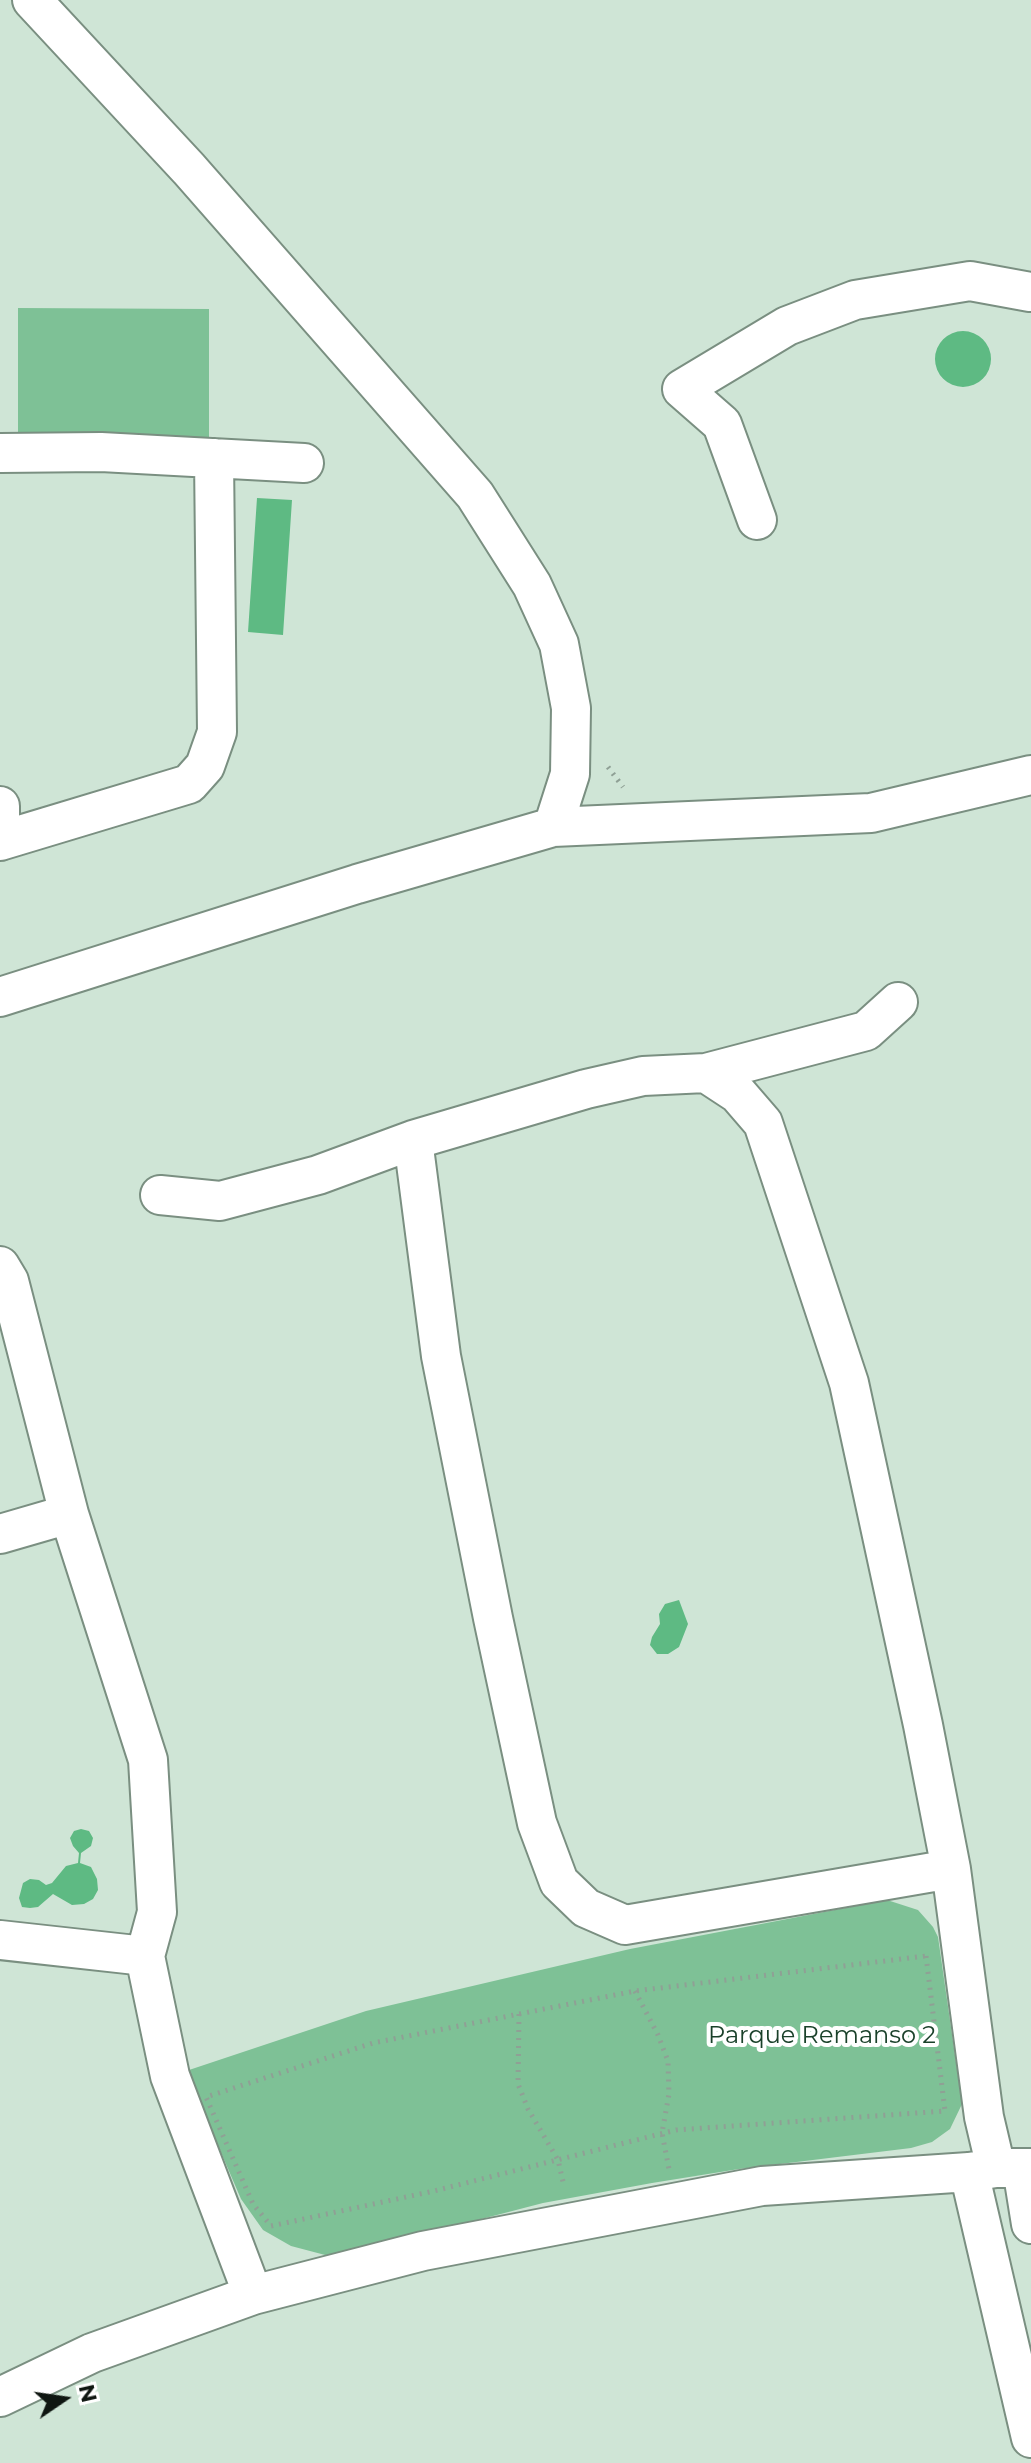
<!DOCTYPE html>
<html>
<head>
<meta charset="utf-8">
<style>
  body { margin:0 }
  #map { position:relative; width:1031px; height:2463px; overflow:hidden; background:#cfe5d6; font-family:Montserrat,sans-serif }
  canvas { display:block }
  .north { position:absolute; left:24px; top:2359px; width:80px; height:80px; -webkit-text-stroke:6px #fff; paint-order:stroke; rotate:77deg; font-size:22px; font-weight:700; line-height:32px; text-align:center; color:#0f1611 }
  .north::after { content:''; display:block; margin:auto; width:28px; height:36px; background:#0f1611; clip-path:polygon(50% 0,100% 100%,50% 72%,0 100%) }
</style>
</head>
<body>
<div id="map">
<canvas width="1031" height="2463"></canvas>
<div class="north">N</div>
</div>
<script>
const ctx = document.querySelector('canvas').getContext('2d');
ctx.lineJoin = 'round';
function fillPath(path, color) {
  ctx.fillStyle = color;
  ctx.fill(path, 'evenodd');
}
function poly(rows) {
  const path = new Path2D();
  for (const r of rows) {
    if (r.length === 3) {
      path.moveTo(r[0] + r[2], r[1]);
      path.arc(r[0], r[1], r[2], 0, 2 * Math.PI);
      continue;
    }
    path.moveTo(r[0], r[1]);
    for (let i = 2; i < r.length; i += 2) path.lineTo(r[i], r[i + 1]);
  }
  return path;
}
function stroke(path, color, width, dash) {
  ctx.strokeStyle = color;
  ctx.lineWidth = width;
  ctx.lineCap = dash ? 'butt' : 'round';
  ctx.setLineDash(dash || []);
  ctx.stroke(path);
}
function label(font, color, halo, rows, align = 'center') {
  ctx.font = font + ' Montserrat,sans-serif';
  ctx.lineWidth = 8;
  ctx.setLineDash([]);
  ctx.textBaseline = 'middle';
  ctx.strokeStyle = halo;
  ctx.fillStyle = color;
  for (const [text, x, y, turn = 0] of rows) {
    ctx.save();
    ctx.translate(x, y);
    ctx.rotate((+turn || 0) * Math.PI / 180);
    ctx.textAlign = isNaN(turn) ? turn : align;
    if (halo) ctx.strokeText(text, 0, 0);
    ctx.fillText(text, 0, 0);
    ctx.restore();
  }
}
const green = poly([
  [18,308,209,309,209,437,18,437],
  [887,1900,918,1910,933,1927,938,1937,962,2104,950,2129,932,2142,911,2148,739,2169,652,2183,543,2203,393,2242,329,2256,291,2246,263,2230,241,2199,186,2071,366,2011,630,1949]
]);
const water = poly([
  [963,359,28],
  [257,498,292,500,283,635,248,632],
  [679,1600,688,1624,679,1647,668,1654,657,1654,650,1645,652,1637,660,1624,659,1614,665,1604],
  [81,1829,89,1831,93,1838,91,1846,81,1853,80,1863,91,1867,97,1879,98,1890,93,1899,84,1904,72,1905,53,1894,38,1907,30,1908,22,1907,19,1898,23,1883,30,1879,39,1880,46,1885,52,1883,66,1866,78,1863,79,1853,73,1846,70,1838,74,1831]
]);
const path = poly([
  [608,767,623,787],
  [926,1956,945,2111,676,2130,434,2191,271,2226,253,2204,206,2097,373,2043,635,1991,926,1956],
  [635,1991,658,2035,668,2061,669,2094,662,2133,669,2169],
  [519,2014,518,2084,528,2109,558,2160,564,2186]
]);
const minor = poly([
  [32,0,189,169,475,495,532,585,559,644,571,708,570,774,553,827],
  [0,453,101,452,304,463],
  [757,520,722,424,682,389,787,326,855,300,970,281,1030,292],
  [0,806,0,841],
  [0,841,189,784,205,766,217,732,214,458],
  [0,997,357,884,553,827,871,813,1031,775],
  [706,1073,738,1094,763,1123,849,1383,923,1725,951,1869,984,2117,996,2168],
  [413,1140,441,1356,493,1618,537,1823,559,1882,586,1908,625,1925,951,1869],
  [160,1195,220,1201,318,1175,413,1140,586,1089,643,1076,706,1073,866,1031,898,1002],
  [0,1266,9,1281,69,1514,148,1760,157,1912,145,1956,170,2076,253,2295],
  [0,1534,69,1514],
  [0,1940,145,1956],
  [1022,2168,1031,2224],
  [969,2172,1031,2438],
  [0,2397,92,2353,253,2295,423,2251,762,2186,969,2172,996,2168,1031,2168]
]);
const parkNames = [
  ["Parque Remanso 2",822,2036]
];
fillPath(green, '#7ec196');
fillPath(water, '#5eba83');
stroke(minor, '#7a8f81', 42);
stroke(path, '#8fa095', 5, [2, 6]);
stroke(minor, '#fff', 38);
label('24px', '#1a412a', '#fff', parkNames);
</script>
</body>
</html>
